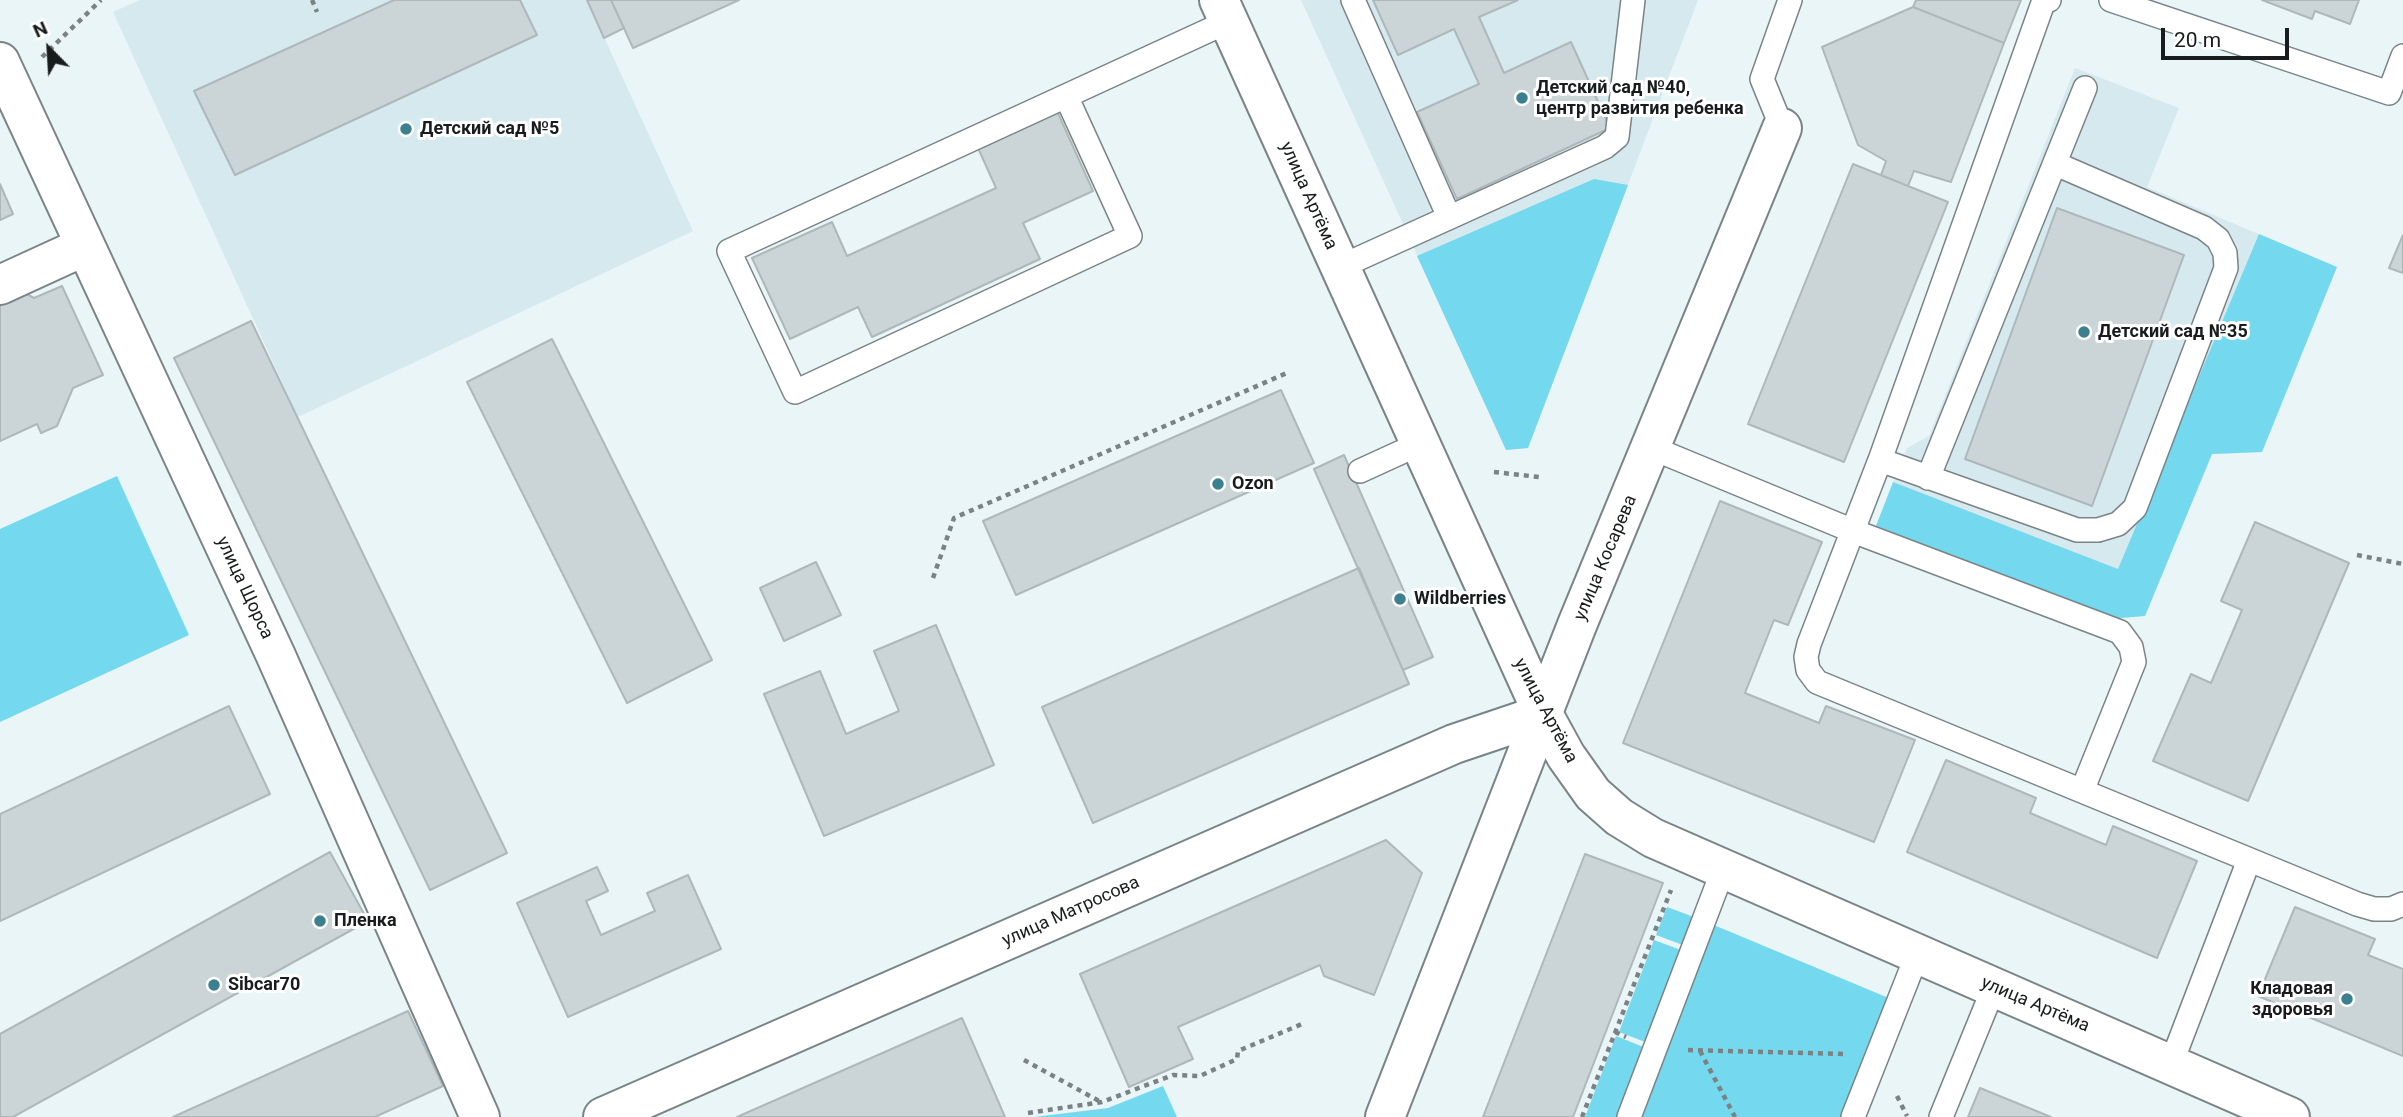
<!DOCTYPE html>
<html>
<head>
<meta charset="utf-8">
<style>
  body { margin:0 }
  #map { position:relative; width:2403px; height:1117px; overflow:hidden; background:#eaf5f7; font-family:Roboto,sans-serif }
  canvas { display:block }
  .north { position:absolute; left:14px; top:14px; width:70px; height:70px; -webkit-text-stroke:5px #fff; paint-order:stroke; rotate:336deg; font-size:19px; font-weight:700; line-height:28px; text-align:center; color:#181c1d }
  .north::after { content:''; display:block; margin:auto; width:24px; height:32px; background:#181c1d; clip-path:polygon(50% 0,100% 100%,50% 72%,0 100%) }
  .scale { position:absolute; left:2161px; top:28px; width:128px; height:32px; box-sizing:border-box; border:4px solid #181c1d; border-top:0; padding-left:9px; font-size:21px; line-height:24px; white-space:nowrap; color:#181c1d; -webkit-text-stroke:5px #fff; paint-order:stroke }
</style>
</head>
<body>
<div id="map">
<canvas width="2403" height="1117"></canvas>
<div class="north">N</div>
<div class="scale">20 m</div>
</div>
<script>
const ctx = document.querySelector('canvas').getContext('2d');
ctx.lineJoin = 'round';
function fillPath(path, color) {
  ctx.fillStyle = color;
  ctx.fill(path, 'evenodd');
}
function poly(rows) {
  const path = new Path2D();
  for (const r of rows) {
    path.moveTo(r[0], r[1]);
    for (let i = 2; i < r.length; i += 2) path.lineTo(r[i], r[i + 1]);
  }
  return path;
}
function stroke(path, color, width, dash) {
  ctx.strokeStyle = color;
  ctx.lineWidth = width;
  ctx.lineCap = dash ? 'butt' : 'round';
  ctx.setLineDash(dash || []);
  ctx.stroke(path);
}
function label(font, color, halo, rows, align = 'center') {
  ctx.font = font + ' Roboto,sans-serif';
  ctx.lineWidth = 6;
  ctx.setLineDash([]);
  ctx.textBaseline = 'middle';
  ctx.strokeStyle = halo;
  ctx.fillStyle = color;
  for (const [text, x, y, turn = 0] of rows) {
    ctx.save();
    ctx.translate(x, y);
    ctx.rotate((+turn || 0) * Math.PI / 180);
    ctx.textAlign = isNaN(turn) ? turn : align;
    if (halo) ctx.strokeText(text, 0, 0);
    ctx.fillText(text, 0, 0);
    ctx.restore();
  }
}
const built = poly([
  [140,0,587,0,693,231,298,417,113,12],
  [1301,0,1698,0,1528,448,1506,450],
  [2075,68,2179,108,2147,187,2337,267,2262,452,2212,454,2145,616,1876,526,1907,448,1929,436]
]);
const green = poly([
  [1594,179,1628,185,1528,448,1506,450,1417,256],
  [2259,234,2337,267,2262,452,2212,454,2145,616,2109,619,1876,526,1893,482,2118,569],
  [117,476,189,635,0,722,0,529],
  [1667,907,1702,920,1691,948,1656,935],
  [1709,923,1891,999,1845,1117,1635,1117],
  [1654,940,1689,953,1653,1045,1619,1032],
  [1616,1036,1651,1050,1625,1117,1585,1117],
  [1163,1086,1177,1117,1034,1117,1108,1108]
]);
const building = poly([
  [394,0,520,0,537,35,235,175,194,91,394,0],
  [587,0,611,0,624,28,604,38,587,0],
  [611,0,739,0,633,48,611,0],
  [1373,0,1518,0,1479,17,1504,73,1571,42,1610,128,1457,199,1417,112,1479,84,1454,29,1398,55,1373,0],
  [1916,0,2021,0,2004,43,1913,7,1916,0],
  [2262,0,2359,0,2350,24,2315,11,2312,19,2262,0],
  [1913,7,2004,43,1951,182,1914,171,1908,186,1881,175,1886,161,1858,145,1822,47,1913,7],
  [1057,111,1093,191,1023,223,1040,259,872,337,858,307,790,339,752,258,832,222,847,256,996,188,978,148,1057,111],
  [1853,164,1948,202,1844,462,1748,424,1853,164],
  [0,184,13,214,0,220,0,184],
  [2057,208,2184,255,2092,506,1965,459,2057,208],
  [2403,235,2403,273,2389,268,2403,235],
  [62,286,103,375,73,388,57,426,41,433,37,424,0,441,0,302,23,292,34,298,62,286],
  [251,321,507,853,430,890,174,358,251,321],
  [552,339,712,660,627,703,467,382,552,339],
  [1281,390,1314,463,1016,595,983,521,1281,390],
  [1344,455,1433,657,1403,670,1314,469,1344,455],
  [1720,501,1822,542,1788,625,1774,620,1745,693,1819,723,1826,706,1915,740,1874,842,1623,743,1720,501],
  [2255,522,2349,563,2248,801,2153,761,2191,674,2211,683,2242,610,2221,601,2255,522],
  [816,562,841,615,784,641,760,588,816,562],
  [1359,568,1409,684,1093,823,1042,707,1359,568],
  [936,625,994,765,824,836,764,694,820,671,846,734,899,711,874,651,936,625],
  [229,706,270,794,0,921,0,814,229,706],
  [1946,760,2036,798,2030,813,2106,845,2113,826,2197,861,2157,958,1907,852,1946,760],
  [1386,840,1422,873,1374,995,1324,976,1320,965,1178,1027,1193,1059,1129,1087,1080,974,1386,840],
  [330,852,368,921,13,1117,0,1117,0,1034,330,852],
  [1585,854,1663,883,1573,1117,1483,1117,1585,854],
  [597,867,608,891,586,901,601,935,655,911,647,893,688,875,721,949,568,1017,517,903,597,867],
  [2295,907,2375,939,2368,955,2403,969,2403,1056,2258,996,2295,907],
  [408,1011,443,1086,375,1117,173,1117,408,1011],
  [962,1018,1005,1117,737,1117,962,1018],
  [1980,1088,2051,1117,1968,1117,1980,1088]
]);
const path = poly([
  [312,0,317,12],
  [42,57,101,0],
  [1494,472,1539,477],
  [2357,555,2403,564],
  [933,578,954,518,1289,372],
  [1615,1032,1626,1037],
  [1688,1050,1844,1054],
  [1700,1051,1735,1117],
  [1024,1060,1101,1102],
  [1897,1096,1907,1116],
  [1028,1113,1102,1102,1173,1075,1200,1076,1237,1059,1238,1051,1302,1024],
  [1582,1117,1671,890]
]);
const lane = poly([
  [1353,0,1449,217],
  [2049,0,2043,3,1880,460,1809,644,1806,657,1808,670,1817,682,2357,904,2374,909,2391,909,2403,904],
  [2111,0,2389,93,2403,56],
  [1066,96,1130,236,795,392,729,251,1066,96,1229,21],
  [1782,128,1762,79,1790,0],
  [1340,267,1605,147,1617,137,1633,0],
  [1652,448,1853,531,2120,632,2131,647,2134,662,2082,791],
  [1880,460,2077,530,2098,530,2118,524,2135,508,2226,268,2225,253,2218,239,2204,228,2056,164],
  [1360,471,1419,444],
  [1928,478,2085,88],
  [2171,1064,2249,860],
  [1629,1117,1723,870],
  [1853,1117,1917,955],
  [1941,1117,1994,987]
]);
const street = poly([
  [0,62,276,656,480,1117],
  [0,285,85,246],
  [603,1117,1454,744,1543,714],
  [1385,1117,1577,625,1782,128]
]);
const secondary = poly([
  [1219,0,1543,714,1566,756,1593,794,1619,817,1653,838,2290,1117]
]);
const markers = [
  [1522,98,7,"#3b808e"],
  [406,129,7,"#3b808e"],
  [2084,332,7,"#3b808e"],
  [1218,484,7,"#3b808e"],
  [1400,599,7,"#3b808e"],
  [320,921,7,"#3b808e"],
  [214,985,7,"#3b808e"],
  [2347,999,7,"#3b808e"]
];
const poiNames = [
  ["Детский сад №40,",1536,88],
  ["центр развития ребенка",1536,109],
  ["Детский сад №5",420,129],
  ["Детский сад №35",2098,332],
  ["Ozon",1232,484],
  ["Wildberries",1414,599],
  ["Пленка",334,921],
  ["Sibcar70",228,985],
  ["Кладовая",2333,989,"right"],
  ["здоровья",2333,1010,"right"]
];
const streetNames = [
  ["улица Артёма",1308,196,66],
  ["улица Косарева",1606,558,-67],
  ["улица Щорса",244,588,65],
  ["улица Артёма",1545,711,62],
  ["улица Матросова",1071,912,-24],
  ["улица Артёма",2035,1005,23]
];
fillPath(built, '#d6e9ee');
fillPath(green, '#74d8ee');
fillPath(building, '#cbd5d7');
stroke(building, '#aeb8ba', 2);
stroke(lane, '#7a8486', 26);
stroke(street, '#7a8486', 42);
stroke(secondary, '#7a8486', 42);
stroke(path, '#7b8283', 4.5, [5, 5]);
stroke(lane, '#fff', 23);
stroke(street, '#fff', 38);
stroke(secondary, '#fff', 38);
for (const [x, y, r, color] of markers) {
  const dot = new Path2D();
  dot.arc(x, y, r, 0, 2 * Math.PI);
  ctx.fillStyle = color;
  ctx.fill(dot);
  stroke(dot, '#fff', 2.5);
}
label('bold 18px', '#181c1d', '#fff', poiNames, 'left');
label('18px', '#181c1d', '#fff', streetNames);
</script>
</body>
</html>
